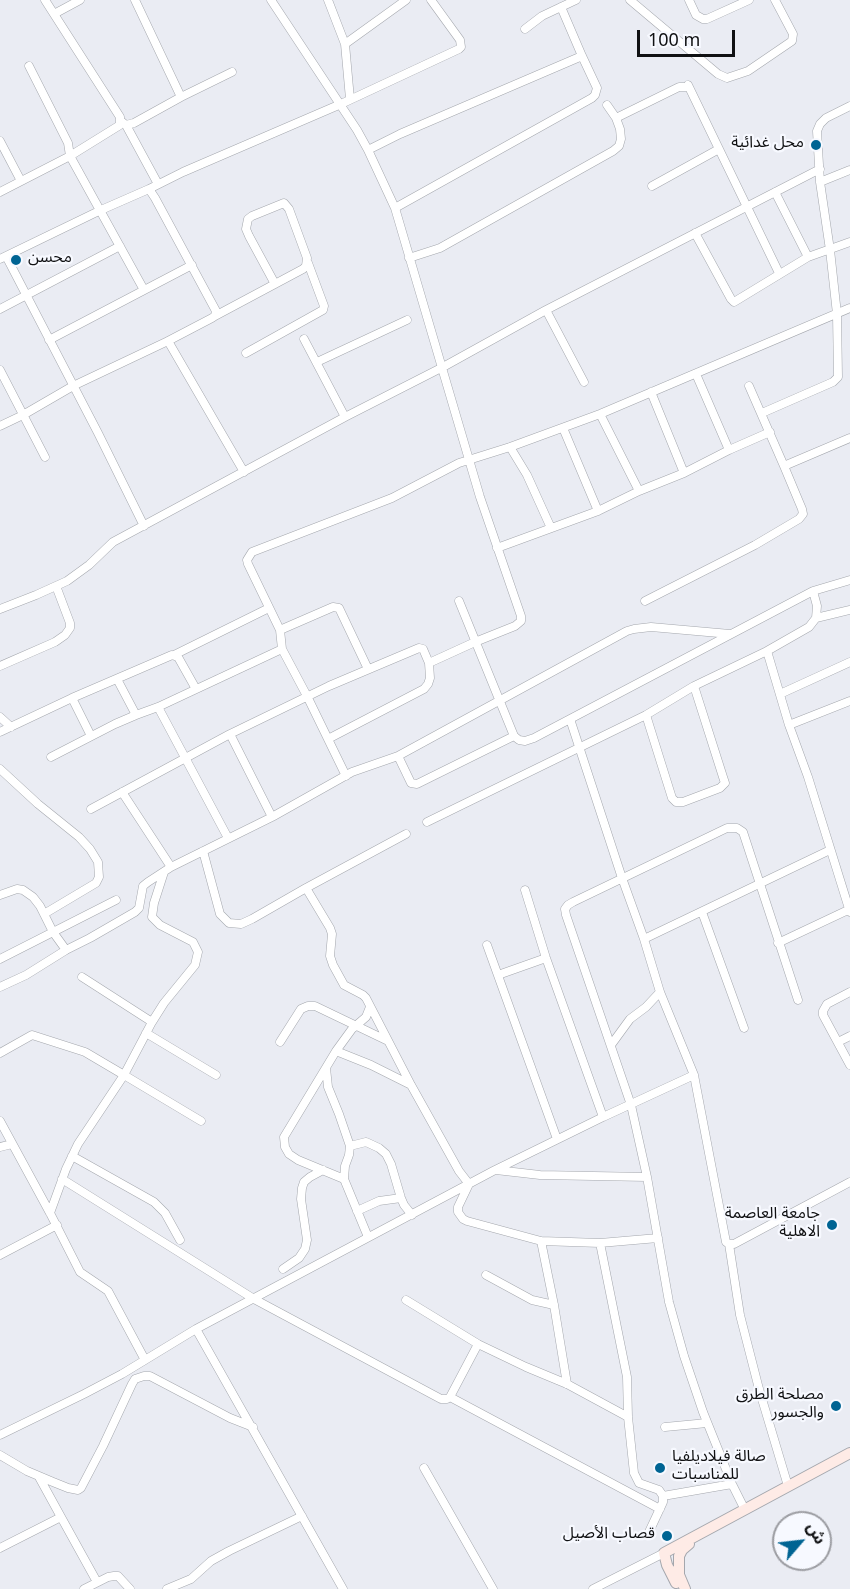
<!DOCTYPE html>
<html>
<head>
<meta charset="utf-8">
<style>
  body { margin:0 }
  #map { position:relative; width:850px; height:1589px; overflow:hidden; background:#eaecf3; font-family:Georgia,"Noto Sans Arabic",serif }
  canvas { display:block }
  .north { position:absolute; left:772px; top:1511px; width:60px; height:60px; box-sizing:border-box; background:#f7f9ff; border:2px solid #9b9ca1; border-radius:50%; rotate:62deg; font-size:16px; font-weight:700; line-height:24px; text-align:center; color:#101113 }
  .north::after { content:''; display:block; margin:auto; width:21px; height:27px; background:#006493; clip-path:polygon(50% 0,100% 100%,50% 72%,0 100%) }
  .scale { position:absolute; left:637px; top:30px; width:98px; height:27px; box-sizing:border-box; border:3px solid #101113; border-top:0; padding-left:8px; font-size:18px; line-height:21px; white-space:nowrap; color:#101113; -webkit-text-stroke:4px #f7f9ff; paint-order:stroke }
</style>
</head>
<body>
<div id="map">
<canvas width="850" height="1589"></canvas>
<div class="north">ش</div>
<div class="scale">100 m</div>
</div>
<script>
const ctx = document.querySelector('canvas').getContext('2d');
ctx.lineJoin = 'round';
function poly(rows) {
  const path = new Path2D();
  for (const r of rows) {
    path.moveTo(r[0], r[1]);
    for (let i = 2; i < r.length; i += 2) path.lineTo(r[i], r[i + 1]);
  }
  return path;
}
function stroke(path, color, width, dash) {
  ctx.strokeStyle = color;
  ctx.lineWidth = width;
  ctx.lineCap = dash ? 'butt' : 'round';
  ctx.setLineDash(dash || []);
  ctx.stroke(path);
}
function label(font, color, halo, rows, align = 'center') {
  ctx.font = font + ' Georgia,"Noto Sans Arabic",serif';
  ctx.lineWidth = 4.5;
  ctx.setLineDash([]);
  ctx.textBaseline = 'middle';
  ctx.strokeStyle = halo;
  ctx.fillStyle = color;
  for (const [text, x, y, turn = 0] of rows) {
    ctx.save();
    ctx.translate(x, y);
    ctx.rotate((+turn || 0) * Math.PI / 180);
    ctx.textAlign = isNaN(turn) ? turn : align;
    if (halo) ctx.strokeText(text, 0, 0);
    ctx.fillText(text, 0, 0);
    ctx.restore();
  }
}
const street = poly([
  [328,0,345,44,350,99],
  [630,0,718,74,727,78,748,71,792,41,793,34,775,0],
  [689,0,696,15,703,19,707,19,749,0],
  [54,14,80,0],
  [525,29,542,16,576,0],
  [345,44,406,0],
  [29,66,68,143,70,156,144,290],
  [181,97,232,72],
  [616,118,679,87,687,87,688,85,779,273],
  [121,121,126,125,134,123,181,97,135,0],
  [126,125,158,184],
  [0,141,21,181],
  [368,150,400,134,582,56],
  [820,182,850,170],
  [652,186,719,149],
  [149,189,183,172,341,104,459,49,461,47,460,40,431,0],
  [0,192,70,156,120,125,120,117,45,0],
  [775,192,808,257],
  [395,208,592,98,595,95,597,88,582,56,561,7],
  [695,233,731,299,734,302,808,257,850,242],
  [6,256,98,433,144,526],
  [409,258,440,248,613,151,619,146,621,139,620,129,616,118,607,105],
  [0,259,101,210,149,189,155,198,216,311,215,316,212,318,168,341,73,386,23,415,0,426],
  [0,309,120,246],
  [546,310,584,382],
  [215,316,303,269,306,266,307,258,289,209,284,203,252,216,248,219,246,229,249,236,275,284],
  [304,339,345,417],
  [49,340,192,265],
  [168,341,244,472],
  [246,353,323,310,324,306,308,263],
  [317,362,407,320],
  [0,370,45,457],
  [696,374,729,450],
  [651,392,684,473],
  [762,413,833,382,838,377,837,314,830,250,820,182,817,131,820,124,826,118,850,106],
  [600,414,639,491],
  [563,428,598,511],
  [510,447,527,475,551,528],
  [784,466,850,438],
  [497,548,598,511,639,491,684,473,729,450,770,432],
  [459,601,514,736,519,740,525,741,534,738,813,591,850,580],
  [645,601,755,545,799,519,803,514,802,509,784,466,749,386],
  [0,609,36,595,67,581,89,565,113,542,345,417,443,367,546,310,820,169],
  [816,618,850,610],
  [280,630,333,607,339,608,368,669],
  [767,651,789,725,808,777,850,912],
  [174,655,269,608],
  [0,666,55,642,65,635,70,628,70,623,56,586],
  [117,679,136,715],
  [780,694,850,662],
  [72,698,91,736],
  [158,707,228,838],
  [646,715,672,798,676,802,683,802,720,788,725,783,723,777,694,686],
  [0,717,11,727],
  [570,719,622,878,644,939,660,992,694,1075,726,1242,729,1244,734,1244,850,1182],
  [789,725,850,701],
  [0,732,72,698,172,655,178,657,196,689],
  [230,734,272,817],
  [328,739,424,689,428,684,430,678,429,663],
  [398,756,411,783,417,784,514,736],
  [51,757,115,724,136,715,158,707,282,649],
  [0,769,38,804,79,837,90,849,98,862,99,877,96,883,44,914],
  [346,776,307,696,282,649,280,630,248,564,247,560,252,552,392,498,459,463,510,447,600,414,850,308],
  [122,792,171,867],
  [91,809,230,734,329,686,419,648,423,649,429,663,475,642,515,626,521,621,521,616,480,497,395,208,368,150,357,130,271,0],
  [427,822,646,715,694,686,767,651,809,627,816,618,817,606,813,591],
  [203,851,220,914,229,923,241,924,252,919,306,888,406,834],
  [164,872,154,903,152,917,160,925,193,942,198,952,195,965,164,1003,152,1022,124,1075,201,1121],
  [306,888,330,928,332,934,330,956,333,965,344,985,363,995,366,998,411,1085,459,1171,469,1184,458,1207,458,1212,463,1219,467,1221,541,1241,600,1243,658,1238],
  [525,890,546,958,603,1117],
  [0,895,17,889,23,890,33,897,40,906,53,932,66,950],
  [702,912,744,1028],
  [644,939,830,850],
  [778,943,850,909],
  [487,945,557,1139],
  [0,959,116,900],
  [498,975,546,958],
  [82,977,152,1022],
  [0,987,26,975,66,950,90,938,135,912,139,908,143,886,148,882,171,867,272,817,352,772,398,756,627,631,634,629,651,627,730,634],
  [850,992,827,1004,823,1011,823,1015,850,1065],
  [146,1033,216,1075],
  [280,1042,301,1009,308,1006,315,1006,388,1041],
  [838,1042,850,1036],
  [611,1045,630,1019,646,1007,660,992],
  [336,1051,371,1065,411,1085],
  [0,1053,32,1035,85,1052,124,1075,78,1144,66,1169,50,1213],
  [326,1068,328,1087,339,1114,350,1146,349,1155,345,1166,344,1179,368,1237],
  [0,1121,50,1213,80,1272,108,1291,145,1360],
  [350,1146,366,1142,379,1148,386,1154,391,1164,401,1198,404,1205,412,1215],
  [0,1147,12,1144],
  [72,1156,154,1202,165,1213,180,1240],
  [496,1170,540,1175,647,1177],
  [62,1179,254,1299,441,1399,447,1399,450,1397,478,1344],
  [344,1179,298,1160,289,1154,285,1147,284,1137,336,1051,352,1029,366,1017,370,1007],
  [357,1211,379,1201,401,1198],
  [541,1241,554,1305,567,1384],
  [600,1243,627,1377,628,1417,634,1473,639,1483,659,1490,663,1496],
  [729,1244,740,1315,759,1389,788,1486],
  [0,1255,57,1225],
  [283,1269,299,1258,305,1249,307,1240,301,1199,302,1188,304,1182,310,1177,323,1170],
  [486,1275,532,1300,554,1305],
  [406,1300,478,1344,526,1367,567,1384,628,1417],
  [196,1329,343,1589],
  [450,1397,660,1509],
  [665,1427,707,1423],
  [0,1435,84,1394,122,1374,196,1329,495,1170,603,1117,694,1075],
  [0,1455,27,1471,53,1482,68,1488,78,1490,81,1488,103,1446,132,1384,135,1379,144,1376,150,1376,230,1418,253,1427],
  [424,1468,493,1589],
  [39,1477,61,1517],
  [663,1496,732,1484],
  [745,1510,732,1484,703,1412,684,1356,669,1302,647,1177,631,1105,566,915,565,909,568,905,573,902,727,828,737,828,743,832,798,1000],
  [649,1532,663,1502,663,1496],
  [0,1548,61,1517,97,1582],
  [84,1589,108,1577,114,1576,118,1576,130,1589],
  [167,1589,191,1579,211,1561,229,1551,302,1516],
  [593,1589,664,1553]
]);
const secondary = poly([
  [664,1553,850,1453],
  [664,1553,667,1565,676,1583],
  [677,1570,685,1589],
  [679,1575,679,1556,682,1550,689,1544]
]);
const markers = [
  [816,145,6,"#006493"],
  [16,260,6,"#006493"],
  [832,1225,6,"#006493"],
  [836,1406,6,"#006493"],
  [660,1468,6,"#006493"],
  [667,1536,6,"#006493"]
];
const poiNames = [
  ["محل غدائية",804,145],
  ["محسن",28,260,"left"],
  ["جامعة العاصمة",820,1216],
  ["الاهلية",820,1234],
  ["مصلحة الطرق",824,1397],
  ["والجسور",824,1415],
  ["صالة فيلاديلفيا",672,1459,"left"],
  ["للمناسبات",672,1477,"left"],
  ["قصاب الأصيل",655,1536]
];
stroke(street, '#a4a7ad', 9);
stroke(secondary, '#a4a7ad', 12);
stroke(street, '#fff', 8);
stroke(secondary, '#feebe6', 10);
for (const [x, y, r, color] of markers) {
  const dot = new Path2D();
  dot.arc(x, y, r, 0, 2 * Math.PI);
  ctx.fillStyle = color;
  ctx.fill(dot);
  stroke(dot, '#f7f9ff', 2);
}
label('16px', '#101113', '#f7f9ff', poiNames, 'right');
</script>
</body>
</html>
